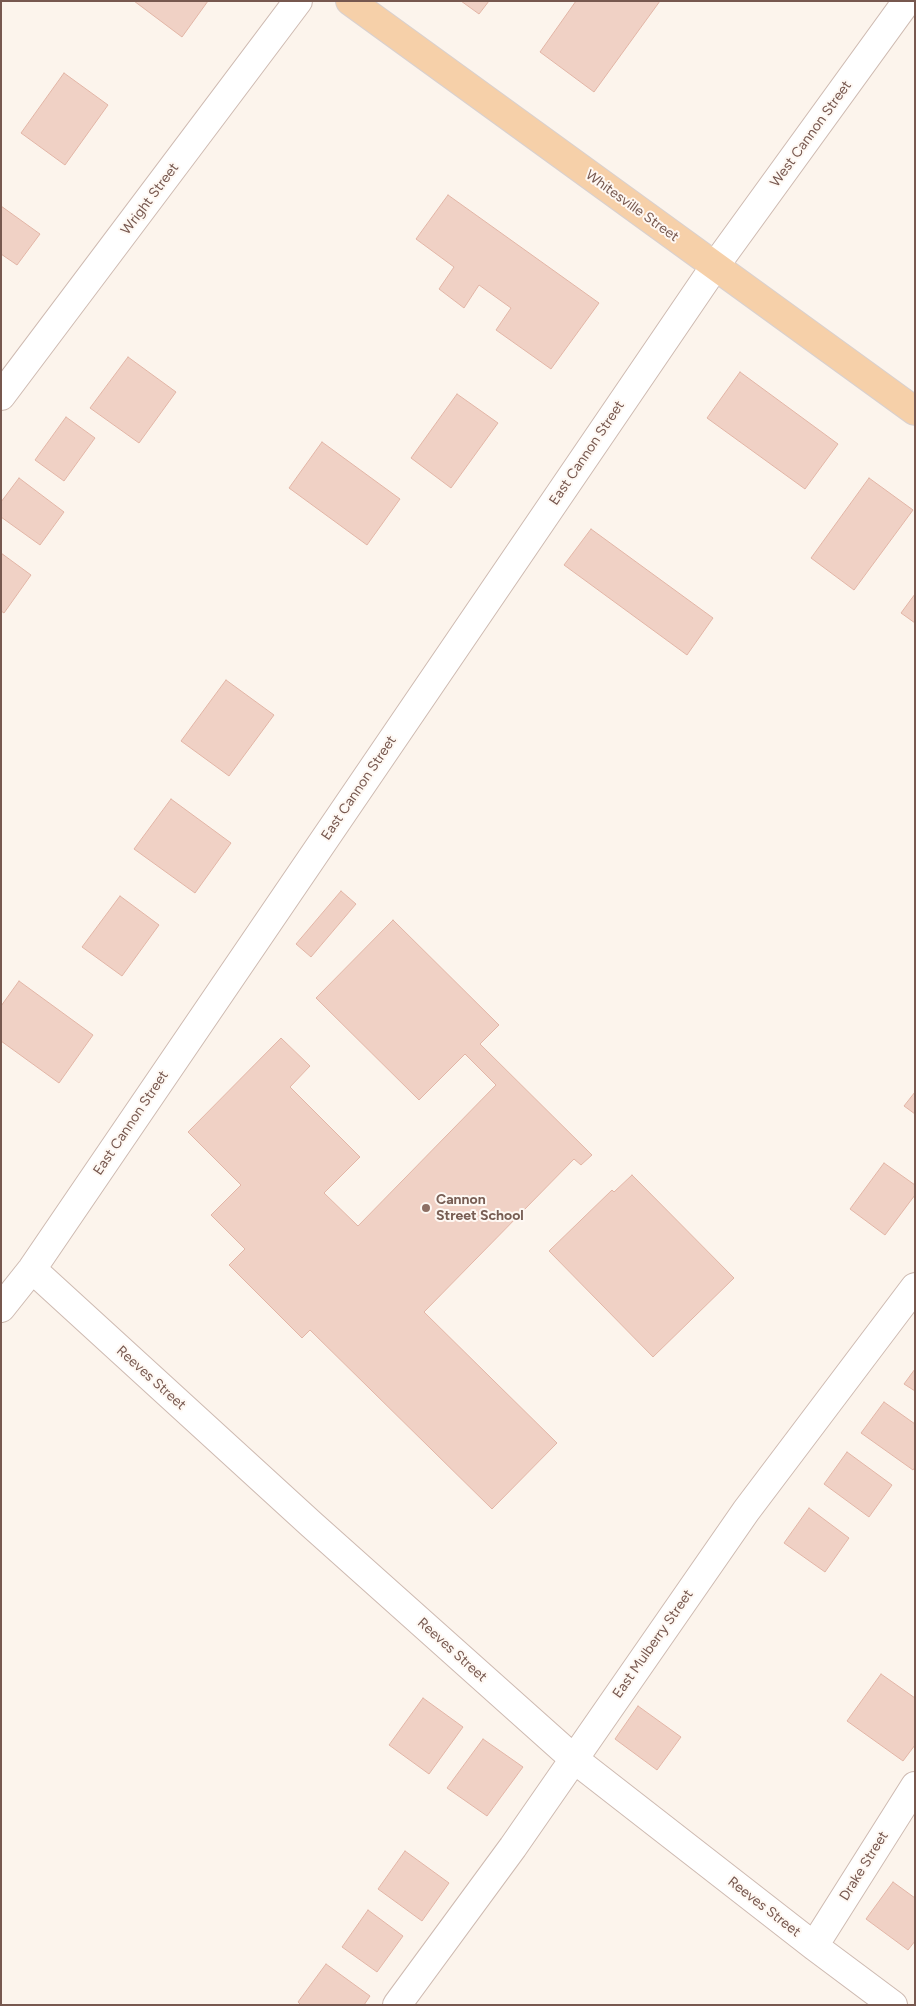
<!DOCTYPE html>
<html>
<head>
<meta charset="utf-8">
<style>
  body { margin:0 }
  #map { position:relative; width:916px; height:2006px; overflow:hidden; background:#fcf4ec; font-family:Figtree,sans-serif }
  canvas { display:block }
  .frame { position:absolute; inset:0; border:2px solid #77584f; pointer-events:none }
</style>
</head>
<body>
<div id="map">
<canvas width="916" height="2006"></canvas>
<div class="frame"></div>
</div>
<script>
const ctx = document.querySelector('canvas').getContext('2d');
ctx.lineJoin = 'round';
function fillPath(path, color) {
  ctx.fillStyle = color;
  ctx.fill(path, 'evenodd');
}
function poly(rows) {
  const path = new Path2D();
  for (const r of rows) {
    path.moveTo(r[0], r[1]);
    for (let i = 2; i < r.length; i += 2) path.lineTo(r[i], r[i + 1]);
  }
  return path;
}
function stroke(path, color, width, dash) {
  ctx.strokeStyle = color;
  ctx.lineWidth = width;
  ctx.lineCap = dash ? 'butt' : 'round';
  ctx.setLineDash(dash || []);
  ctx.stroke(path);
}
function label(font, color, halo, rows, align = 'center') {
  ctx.font = font + ' Figtree,sans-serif';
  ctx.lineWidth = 4;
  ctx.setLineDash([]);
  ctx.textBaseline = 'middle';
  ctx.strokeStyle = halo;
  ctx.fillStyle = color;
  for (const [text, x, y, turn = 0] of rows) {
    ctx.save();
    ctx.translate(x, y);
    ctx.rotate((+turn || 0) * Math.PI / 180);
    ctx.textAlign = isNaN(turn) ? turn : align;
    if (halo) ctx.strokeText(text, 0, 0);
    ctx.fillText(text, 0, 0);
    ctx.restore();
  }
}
const building = poly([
  [134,1,208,1,182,37,134,1],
  [461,1,489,1,479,14,461,1],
  [576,1,660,1,594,92,540,52,576,1],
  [64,73,108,105,65,165,21,133,64,73],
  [448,195,599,303,551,369,496,330,511,308,479,285,464,308,439,289,454,267,416,239,448,195],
  [1,206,40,234,17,265,1,254,1,206],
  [128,357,176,392,139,443,90,408,128,357],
  [740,372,838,444,805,489,707,418,740,372],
  [457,394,498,423,451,488,411,458,457,394],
  [66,417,95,438,64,481,35,460,66,417],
  [322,442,400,499,367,545,289,488,322,442],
  [19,478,64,512,40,545,1,517,1,502,19,478],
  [869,478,913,510,854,590,811,558,869,478],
  [591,529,713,618,687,655,564,565,591,529],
  [1,553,31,575,4,613,1,611,1,553],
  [915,594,915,623,901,613,915,594],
  [226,680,274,715,229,776,181,741,226,680],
  [171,799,231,843,195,893,134,849,171,799],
  [341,891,356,904,311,957,296,944,341,891],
  [120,896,159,925,122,976,82,947,120,896],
  [393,920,499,1025,480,1044,592,1155,581,1165,574,1159,424,1312,557,1443,492,1509,310,1330,302,1338,229,1265,245,1249,211,1215,241,1185,188,1132,281,1038,310,1066,290,1087,360,1157,324,1193,358,1226,496,1085,465,1054,419,1100,316,998,393,920],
  [19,981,93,1035,59,1083,1,1041,1,1006,19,981],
  [915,1092,915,1114,904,1106,915,1092],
  [884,1163,915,1185,915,1195,885,1235,850,1209,884,1163],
  [632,1175,734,1278,653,1357,549,1251,612,1190,614,1192,632,1175],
  [915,1369,915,1391,904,1384,915,1369],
  [884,1402,915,1424,915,1467,913,1470,861,1433,884,1402],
  [847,1452,892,1485,869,1517,824,1484,847,1452],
  [809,1508,849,1538,825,1572,784,1543,809,1508],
  [881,1674,915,1698,915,1745,903,1761,847,1721,881,1674],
  [423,1698,463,1727,429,1774,389,1745,423,1698],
  [638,1706,681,1737,657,1770,615,1739,638,1706],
  [483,1739,523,1767,487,1816,447,1788,483,1739],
  [405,1851,449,1883,422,1921,378,1889,405,1851],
  [893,1882,915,1898,915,1941,908,1950,866,1919,893,1882],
  [368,1910,403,1936,377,1972,342,1947,368,1910],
  [326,1964,370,1996,364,2005,301,2005,298,2002,326,1964]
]);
const minor = poly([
  [1,396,298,1],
  [32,1269,311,1524,574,1759,814,1946,893,2005],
  [1,1308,32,1269,715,266,907,1],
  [814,1946,915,1786],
  [397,2005,513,1847,746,1511,915,1287]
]);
const major = poly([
  [350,1,915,411]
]);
const markers = [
  [426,1208,5,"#8d6e63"]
];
const streetNames = [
  ["West Cannon Street",811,134,-54],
  ["Wright Street",150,199,-53],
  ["Whitesville Street",632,206,36],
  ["East Cannon Street",587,453,-56],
  ["East Cannon Street",359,788,-56],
  ["East Cannon Street",131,1123,-56],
  ["Reeves Street",151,1378,42],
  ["East Mulberry Street",653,1644,-55],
  ["Reeves Street",452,1650,42],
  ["Drake Street",864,1866,-58],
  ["Reeves Street",764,1907,38]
];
const educationNames = [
  ["Cannon",436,1200],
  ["Street School",436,1216]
];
fillPath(building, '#f0d1c5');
stroke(building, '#e2b5a6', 1);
stroke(minor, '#cebab1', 30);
stroke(major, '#d9d0ce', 30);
stroke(minor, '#fff', 28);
stroke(major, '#f6d0a9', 28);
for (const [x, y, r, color] of markers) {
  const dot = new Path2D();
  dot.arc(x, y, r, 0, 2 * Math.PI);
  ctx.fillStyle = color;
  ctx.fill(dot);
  stroke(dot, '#fef8f3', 2);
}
label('14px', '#77584f', '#fef8f3', streetNames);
label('bold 14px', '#785e54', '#fef8f3', educationNames, 'left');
</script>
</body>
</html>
